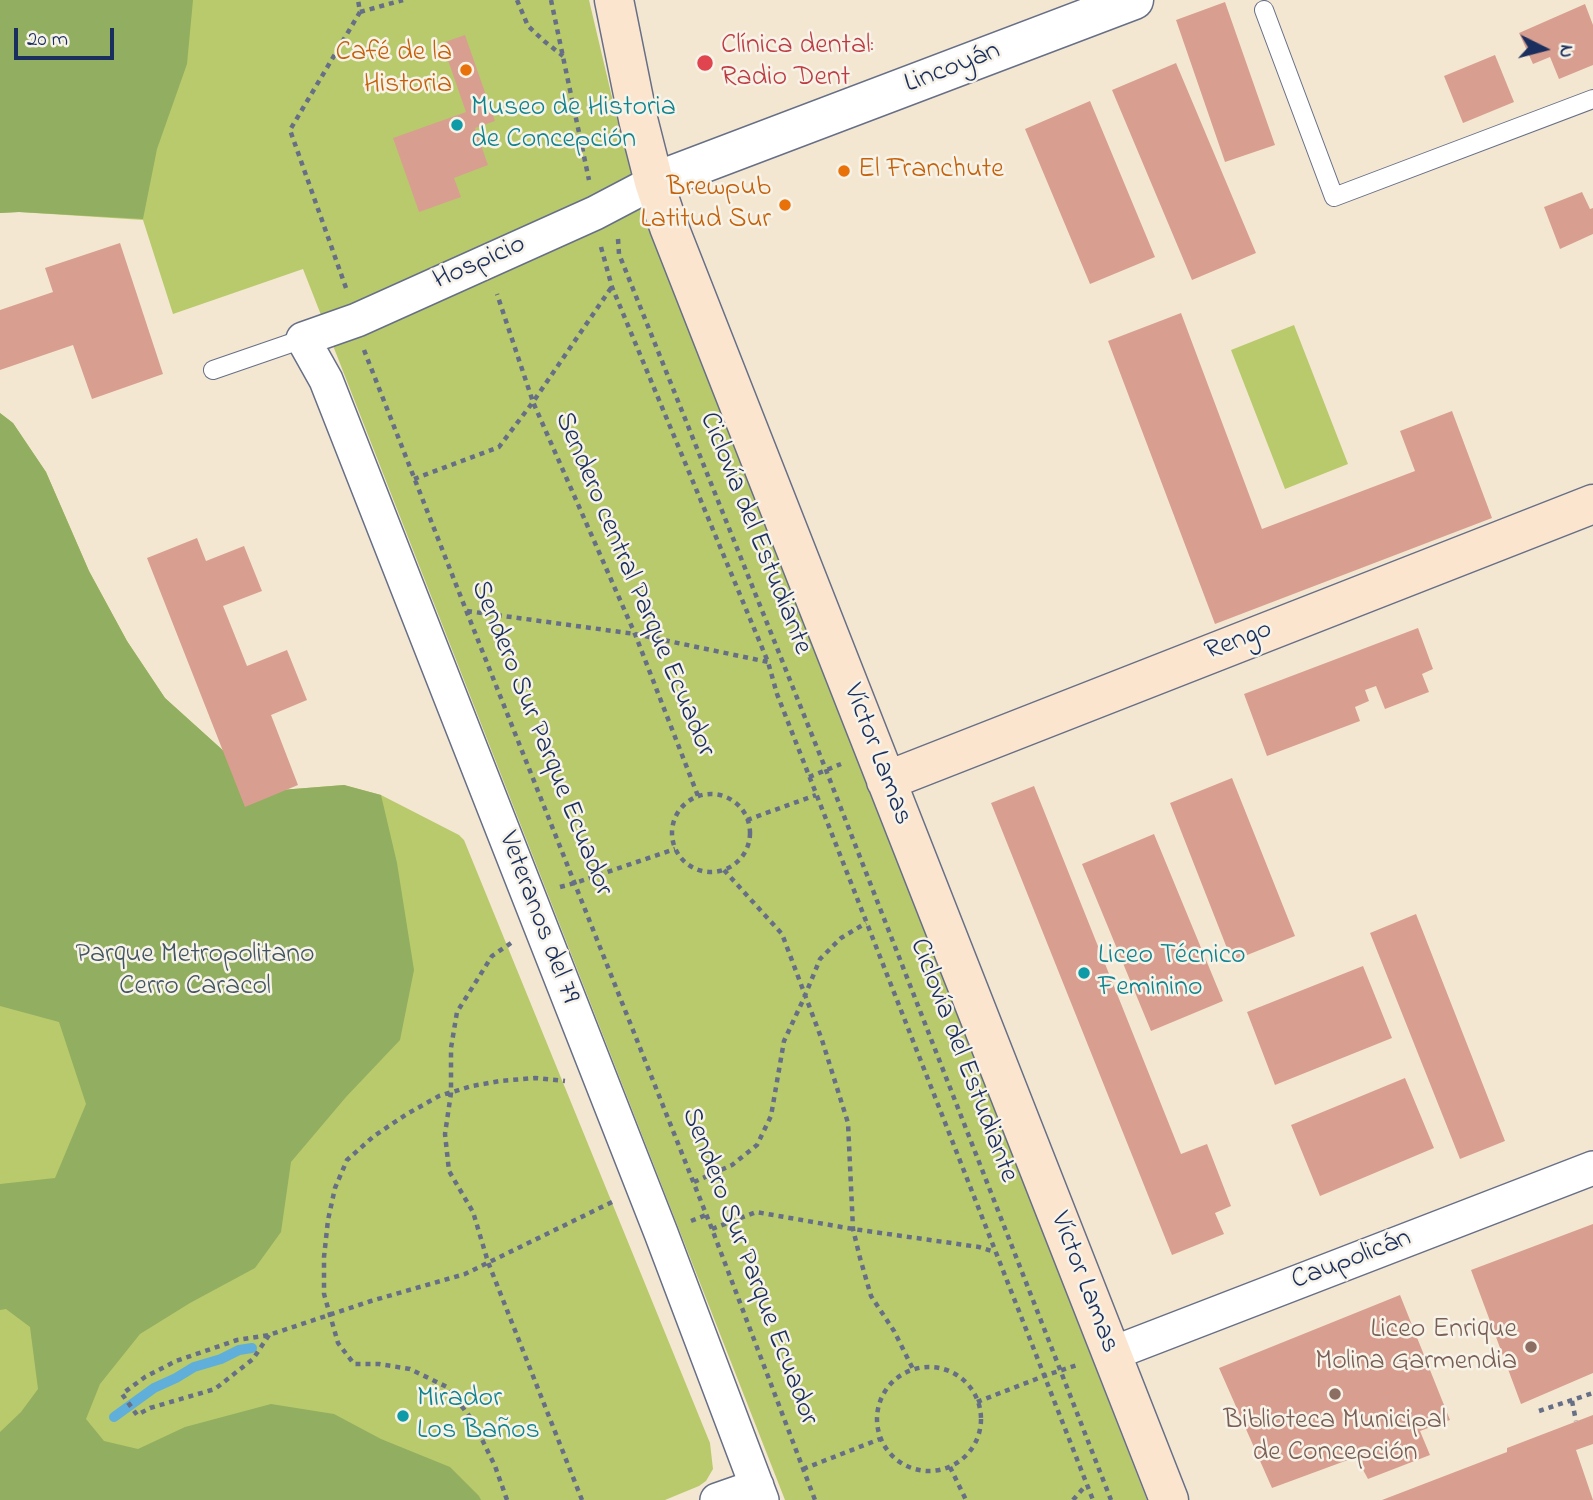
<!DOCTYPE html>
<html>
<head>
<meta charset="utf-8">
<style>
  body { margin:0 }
  #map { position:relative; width:1593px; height:1500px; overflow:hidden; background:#f4e7d2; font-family:"Indie Flower",sans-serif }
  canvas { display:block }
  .north { position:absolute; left:1509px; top:14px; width:70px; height:70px; -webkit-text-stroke:5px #f7f3e8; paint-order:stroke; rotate:96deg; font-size:19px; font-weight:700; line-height:28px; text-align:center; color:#1b2f5e }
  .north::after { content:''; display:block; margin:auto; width:24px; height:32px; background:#1b2f5e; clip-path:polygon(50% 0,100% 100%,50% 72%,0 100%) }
  .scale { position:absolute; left:14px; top:28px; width:100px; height:32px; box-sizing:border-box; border:4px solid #1b2f5e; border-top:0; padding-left:9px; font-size:21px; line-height:24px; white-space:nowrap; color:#1b2f5e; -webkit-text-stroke:5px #f7f3e8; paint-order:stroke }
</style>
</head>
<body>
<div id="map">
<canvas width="1593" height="1500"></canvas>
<div class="north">N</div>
<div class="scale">20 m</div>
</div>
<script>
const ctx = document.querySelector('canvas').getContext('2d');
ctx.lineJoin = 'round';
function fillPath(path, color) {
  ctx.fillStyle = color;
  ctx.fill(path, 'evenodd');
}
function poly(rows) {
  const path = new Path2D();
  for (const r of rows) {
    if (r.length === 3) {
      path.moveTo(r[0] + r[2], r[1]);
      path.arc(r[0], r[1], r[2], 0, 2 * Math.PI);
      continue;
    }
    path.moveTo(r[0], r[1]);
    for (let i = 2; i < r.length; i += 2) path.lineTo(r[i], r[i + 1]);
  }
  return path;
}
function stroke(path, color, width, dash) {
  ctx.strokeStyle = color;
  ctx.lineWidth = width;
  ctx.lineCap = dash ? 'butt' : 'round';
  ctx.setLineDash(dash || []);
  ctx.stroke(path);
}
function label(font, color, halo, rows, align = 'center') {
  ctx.font = font + ' "Indie Flower",sans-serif';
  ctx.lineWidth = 5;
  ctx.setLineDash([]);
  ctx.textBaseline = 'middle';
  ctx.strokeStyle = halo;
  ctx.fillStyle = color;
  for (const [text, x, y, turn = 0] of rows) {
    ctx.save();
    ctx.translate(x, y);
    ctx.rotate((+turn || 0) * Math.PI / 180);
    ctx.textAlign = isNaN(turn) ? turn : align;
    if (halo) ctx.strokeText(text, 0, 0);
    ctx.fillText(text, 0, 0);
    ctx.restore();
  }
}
const green = poly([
  [0,0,589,0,619,127,655,238,1147,1500,785,1500,303,269,173,314,143,220,19,212,0,213],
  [1294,325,1348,464,1285,489,1231,350],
  [0,413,13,423,46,472,89,571,127,641,165,698,268,791,344,785,381,795,459,835,464,840,710,1443,713,1469,706,1481,699,1486,665,1500,0,1500]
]);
const forest = poly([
  [0,0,193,0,187,64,157,149,143,219,19,212,0,213],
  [0,413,13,423,46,472,89,571,127,641,165,698,268,791,344,785,381,795,397,863,414,970,400,1040,346,1097,291,1162,281,1232,255,1268,190,1303,140,1334,100,1384,86,1419,104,1441,138,1449,185,1427,271,1404,334,1414,381,1439,450,1467,479,1496,481,1500,0,1500,0,1432,21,1412,38,1389,30,1327,6,1309,0,1310,0,1184,55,1178,86,1104,59,1022,0,1006]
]);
const stream = poly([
  [114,1417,154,1388,176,1378,194,1367,221,1359,239,1350,252,1348]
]);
const building = poly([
  [1225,2,1275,145,1225,162,1176,20],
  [1585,4,1593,25,1593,65,1559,79,1550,57,1533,64,1519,33],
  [465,35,495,121,475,128,488,165,454,178,461,197,419,212,393,138,466,112,442,43],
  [1495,55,1514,102,1463,123,1444,76],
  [1176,63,1256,253,1192,280,1112,90],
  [1090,101,1155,257,1090,284,1025,129],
  [1582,192,1590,209,1593,208,1593,234,1560,249,1544,207],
  [120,243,163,374,92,399,73,345,0,370,0,310,53,292,45,268],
  [1181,313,1262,529,1415,471,1400,431,1452,411,1492,518,1215,624,1108,341],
  [197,538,206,561,244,546,262,591,223,606,247,666,287,650,307,700,271,715,298,785,245,807,147,558],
  [1418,628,1433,669,1422,674,1429,692,1385,709,1376,686,1365,690,1369,701,1355,707,1360,721,1267,756,1244,694],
  [1232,778,1295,936,1232,961,1170,803],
  [1034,786,1181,1154,1207,1144,1231,1206,1215,1213,1224,1234,1172,1255,991,803],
  [1154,834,1223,1001,1151,1031,1082,864],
  [1416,914,1505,1141,1460,1159,1370,933],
  [1363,966,1392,1038,1275,1085,1247,1012],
  [1405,1078,1434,1148,1320,1196,1291,1125],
  [1593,1224,1593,1373,1521,1404,1471,1270],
  [1400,1295,1450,1420,1420,1431,1430,1455,1368,1479,1356,1457,1272,1488,1219,1368],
  [1593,1415,1593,1444,1576,1450,1593,1500,1382,1500,1507,1452,1507,1448]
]);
const path = poly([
  [517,0,528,26,544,41,563,56],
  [551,0,589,180],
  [360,12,403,0],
  [618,239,619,254,826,770,1111,1500],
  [601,247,612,287,768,662,777,694,1093,1500],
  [346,288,290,130,360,12,358,0],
  [611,288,533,402,635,634,698,796],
  [364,350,466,610,712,1229,815,1500],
  [414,479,499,447,533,402,497,294],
  [467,611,635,634,768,662],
  [809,777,841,764],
  [711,833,39],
  [747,820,816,795],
  [724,870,782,934,822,1040,848,1123,853,1229,860,1258,871,1296,894,1331,913,1369],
  [560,887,575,883,675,849],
  [511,943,492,956,457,1012,451,1048,451,1093,445,1134,449,1171,473,1212,488,1262,582,1500],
  [694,1182,732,1165,757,1145,771,1116,784,1041,804,998,820,959,841,938,866,923],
  [691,1221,706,1215],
  [712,1229,756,1212,853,1229,979,1247,995,1252],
  [269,1335,253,1359,215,1389,150,1408,137,1415,122,1394,145,1377,176,1361,237,1340,269,1335,371,1301,465,1274,614,1201],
  [929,1419,52],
  [1572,1401,1576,1421],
  [977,1402,1044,1376,1077,1365],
  [1539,1411,1593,1393],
  [950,1467,966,1500],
  [803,1469,880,1439],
  [507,1500,495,1466,473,1421,447,1387,410,1369,379,1364,354,1364,338,1343,324,1294,324,1257,328,1220,335,1188,347,1160,374,1136,407,1114,439,1096,472,1086,500,1081,535,1078,565,1081],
  [1073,1500,1086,1485]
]);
const service = poly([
  [1264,10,1334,197,1593,99],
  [213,370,303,339]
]);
const minor = poly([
  [654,182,595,213,357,320,303,339,326,380,661,1233,762,1500],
  [1111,1354,1593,1168],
  [717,1500,757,1486]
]);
const tertiary = poly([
  [654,182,1134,0]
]);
const secondary = poly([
  [614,0,638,119,654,182,669,227,1169,1500],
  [886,781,1593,504]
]);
const markers = [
  [705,63,9,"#e0444e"],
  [466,70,7,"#e8710a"],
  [457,125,7,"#0f9aa8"],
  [844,171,7,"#e8710a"],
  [785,205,7,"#e8710a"],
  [1084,973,7,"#0f9aa8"],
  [1531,1347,7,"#8d6e63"],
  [1335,1394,7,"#8d6e63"],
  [403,1416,7,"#0f9aa8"]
];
const healthNames = [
  ["Clínica dental:",721,47],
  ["Radio Dent",721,79]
];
const foodNames = [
  ["Café de la",452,54],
  ["Historia",452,86],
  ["El Franchute",858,171,"left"],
  ["Brewpub",771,189],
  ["Latitud Sur",771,221]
];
const streetNames = [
  ["Lincoyán",953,69,-21],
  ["Hospicio",480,264,-24],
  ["Ciclovía del Estudiante",754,534,68],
  ["Sendero central Parque Ecuador",633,585,67],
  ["Rengo",1239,642,-21],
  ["Sendero Sur Parque Ecuador",540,739,68],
  ["Víctor Lamas",876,755,69],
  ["Veteranos del 79",537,918,69],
  ["Ciclovía del Estudiante",962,1061,69],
  ["Caupolicán",1352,1261,-21],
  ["Sendero Sur Parque Ecuador",748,1267,69],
  ["Víctor Lamas",1083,1283,69]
];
const cultureNames = [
  ["Museo de Historia",471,109],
  ["de Concepción",471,141],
  ["Liceo Técnico",1098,957],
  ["Feminino",1098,989],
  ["Mirador",417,1400],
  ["Los Baños",417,1432]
];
const parkNames = [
  ["Parque Metropolitano",195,956],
  ["Cerro Caracol",195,988]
];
const educationNames = [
  ["Liceo Enrique",1517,1331],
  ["Molina Garmendia",1517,1363],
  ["Biblioteca Municipal",1335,1422,"center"],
  ["de Concepción",1335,1454,"center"]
];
fillPath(green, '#b9ca6d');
fillPath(forest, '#92ae60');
stroke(stream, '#60afda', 10);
fillPath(building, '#d89f90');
stroke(service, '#676f87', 20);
stroke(minor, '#676f87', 36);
stroke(tertiary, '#676f87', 41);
stroke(secondary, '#676f87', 41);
stroke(path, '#676f87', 4.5, [5, 5]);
stroke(service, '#fff', 18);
stroke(minor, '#fff', 33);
stroke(tertiary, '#fff', 38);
stroke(secondary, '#fce5cf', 38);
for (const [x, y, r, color] of markers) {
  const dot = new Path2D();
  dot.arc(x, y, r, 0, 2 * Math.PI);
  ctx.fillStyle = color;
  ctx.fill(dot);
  stroke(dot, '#f7f3e8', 2.5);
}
label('28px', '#be3a42', '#f7f3e8', healthNames, 'left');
label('28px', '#c56008', '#f7f3e8', foodNames, 'right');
label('28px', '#1b2f5e', '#f7f3e8', streetNames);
label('28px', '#0d838f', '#f7f3e8', cultureNames, 'left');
label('28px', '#425662', '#f7f3e8', parkNames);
label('28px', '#785e54', '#f7f3e8', educationNames, 'right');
</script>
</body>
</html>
